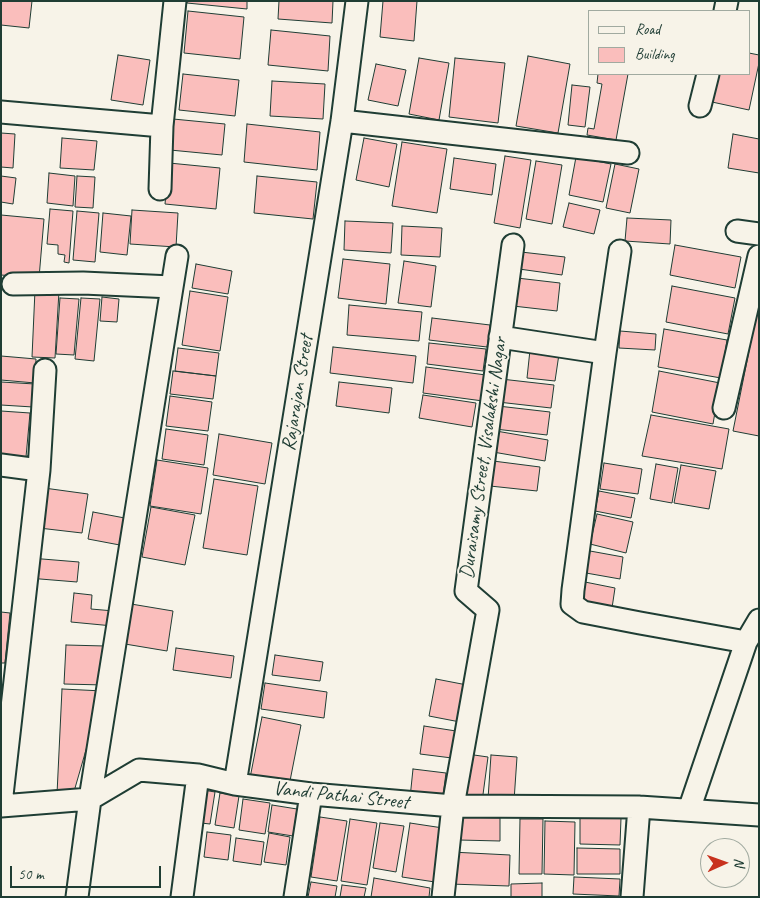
<!DOCTYPE html>
<html>
<head>
<meta charset="utf-8">
<style>
  body { margin:0 }
  #map { position:relative; width:760px; height:898px; overflow:hidden; background:#f7f3e8; font-family:Caveat,sans-serif }
  canvas { display:block }
  .frame { position:absolute; inset:0; border:2px solid #1f3d34; pointer-events:none }
  .legend { position:absolute; left:588px; top:10px; width:162px; height:65px; box-sizing:border-box; background:#f7f3e8; border:1px solid #a1aaa0; margin:0; padding:6px 9px; list-style:none; font-size:15px; color:#1f3d34 }
  .legend li { display:flex; align-items:center; gap:10px; height:25px }
  .legend b { width:25px; border:1px solid #a1aaa0 }
  .north { position:absolute; left:700px; top:838px; width:50px; height:50px; box-sizing:border-box; background:#f7f3e8; border:1px solid #a1aaa0; border-radius:50%; rotate:88deg; font-size:14px; font-weight:700; line-height:20px; text-align:center; color:#1f3d34 }
  .north::after { content:''; display:block; margin:auto; width:18px; height:22px; background:#c8321e; clip-path:polygon(50% 0,100% 100%,50% 72%,0 100%) }
  .scale { position:absolute; left:10px; top:866px; width:151px; height:22px; box-sizing:border-box; border:2px solid #1f3d34; border-top:0; padding-left:6px; font-size:15px; line-height:18px; white-space:nowrap; color:#1f3d34; -webkit-text-stroke:4px #f7f3e8; paint-order:stroke }
</style>
</head>
<body>
<div id="map">
<canvas width="760" height="898"></canvas>
<div class="frame"></div>
<ul class="legend">
<li><b style="height:6px;background:#f7f3e8"></b>Road</li>
<li><b style="height:14px;background:#fabebc"></b>Building</li>
</ul>
<div class="north">N</div>
<div class="scale">50 m</div>
</div>
<script>
const ctx = document.querySelector('canvas').getContext('2d');
ctx.lineJoin = 'round';
function fillPath(path, color) {
  ctx.fillStyle = color;
  ctx.fill(path, 'evenodd');
}
function poly(rows) {
  const path = new Path2D();
  for (const r of rows) {
    path.moveTo(r[0], r[1]);
    for (let i = 2; i < r.length; i += 2) path.lineTo(r[i], r[i + 1]);
  }
  return path;
}
function stroke(path, color, width, dash) {
  ctx.strokeStyle = color;
  ctx.lineWidth = width;
  ctx.lineCap = dash ? 'butt' : 'round';
  ctx.setLineDash(dash || []);
  ctx.stroke(path);
}
function label(font, color, halo, rows, align = 'center') {
  ctx.font = font + ' Caveat,sans-serif';
  ctx.lineWidth = 4;
  ctx.setLineDash([]);
  ctx.textBaseline = 'middle';
  ctx.strokeStyle = halo;
  ctx.fillStyle = color;
  for (const [text, x, y, turn = 0] of rows) {
    ctx.save();
    ctx.translate(x, y);
    ctx.rotate((+turn || 0) * Math.PI / 180);
    ctx.textAlign = isNaN(turn) ? turn : align;
    if (halo) ctx.strokeText(text, 0, 0);
    ctx.fillText(text, 0, 0);
    ctx.restore();
  }
}
const building = poly([
  [1,1,32,1,29,28,1,25,1,1],
  [187,1,247,1,247,9,187,3,187,1],
  [279,1,333,1,332,23,278,19,279,1],
  [383,1,417,1,414,41,380,37,383,1],
  [188,11,244,17,240,59,184,53,188,11],
  [271,30,330,36,328,71,268,65,271,30],
  [749,53,759,55,759,63,749,110,712,102,718,74,749,74,749,53],
  [118,55,150,60,143,105,111,100,118,55],
  [528,56,570,64,558,133,516,126,528,56],
  [419,58,449,63,439,120,409,114,419,58],
  [455,58,505,63,498,123,449,117,455,58],
  [376,64,406,70,398,106,368,100,376,64],
  [183,74,239,80,235,116,179,110,183,74],
  [598,74,628,74,616,140,587,135,588,128,594,129,602,84,597,83,598,74],
  [272,81,325,84,323,119,270,116,272,81],
  [572,85,590,87,585,127,568,125,572,85],
  [173,119,225,124,222,155,170,150,173,119],
  [247,124,320,132,317,170,244,162,247,124],
  [1,133,15,134,13,168,1,167,1,133],
  [733,134,759,139,759,173,728,168,733,134],
  [62,138,97,141,94,170,60,168,62,138],
  [364,138,397,144,389,187,356,180,364,138],
  [402,142,447,149,437,213,392,206,402,142],
  [505,156,531,160,520,228,494,223,505,156],
  [576,157,611,164,603,202,569,195,576,157],
  [454,158,496,164,492,195,450,189,454,158],
  [536,161,562,165,552,224,526,219,536,161],
  [169,163,220,168,216,209,165,204,169,163],
  [615,164,639,169,630,213,606,208,615,164],
  [49,173,75,176,73,206,47,203,49,173],
  [1,176,16,178,13,204,1,202,1,176],
  [77,176,95,177,93,208,75,207,77,176],
  [257,176,317,182,313,219,254,213,257,176],
  [569,203,600,210,594,234,563,227,569,203],
  [50,209,73,211,69,263,64,262,65,255,58,254,58,245,47,244,50,209],
  [132,210,178,213,176,247,130,244,132,210],
  [77,211,99,213,95,262,73,260,77,211],
  [103,213,131,216,127,255,100,252,103,213],
  [1,215,44,219,39,278,1,275,1,215],
  [627,218,671,220,670,244,625,241,627,218],
  [345,221,393,223,391,253,344,250,345,221],
  [402,226,442,228,440,257,401,255,402,226],
  [675,245,741,257,735,288,670,275,675,245],
  [521,252,565,257,562,275,519,269,521,252],
  [343,259,390,264,386,304,338,298,343,259],
  [404,261,436,266,431,307,398,303,404,261],
  [196,264,232,271,228,294,192,288,196,264],
  [517,278,560,283,557,311,513,306,517,278],
  [672,286,735,298,728,334,666,322,672,286],
  [35,290,59,291,55,358,32,357,35,290],
  [190,291,228,297,220,351,182,345,190,291],
  [102,297,119,299,117,322,100,321,102,297],
  [60,298,79,299,74,355,56,354,60,298],
  [81,298,100,299,94,361,75,359,81,298],
  [759,301,759,436,733,431,759,301],
  [349,305,422,312,419,341,347,335,349,305],
  [432,318,490,325,487,347,429,340,432,318],
  [664,329,727,340,721,378,658,367,664,329],
  [620,331,656,334,655,350,619,348,620,331],
  [429,343,486,349,483,371,427,364,429,343],
  [333,347,416,356,413,383,330,373,333,347],
  [178,348,219,353,216,376,175,371,178,348],
  [530,350,559,354,555,381,527,378,530,350],
  [1,356,36,359,35,383,1,380,1,356],
  [426,367,486,375,483,401,423,393,426,367],
  [173,371,216,376,213,399,170,394,173,371],
  [659,371,720,383,713,424,652,412,659,371],
  [501,379,554,385,551,408,498,402,501,379],
  [1,382,35,384,33,407,1,405,1,382],
  [339,382,392,388,389,413,336,406,339,382],
  [423,395,476,403,472,427,419,418,423,395],
  [170,396,212,402,208,431,166,426,170,396],
  [498,406,550,412,547,435,495,429,498,406],
  [1,411,30,413,26,457,1,454,1,411],
  [651,415,729,429,722,469,642,456,651,415],
  [166,429,208,435,204,465,162,459,166,429],
  [496,431,548,440,545,461,493,452,496,431],
  [219,434,272,443,265,484,213,475,219,434],
  [157,460,208,468,201,514,150,506,157,460],
  [493,461,540,467,537,491,490,486,493,461],
  [604,463,642,469,638,494,600,489,604,463],
  [656,464,678,468,672,503,650,499,656,464],
  [681,465,716,471,709,509,674,503,681,465],
  [214,479,258,486,247,555,203,548,214,479],
  [44,488,88,494,82,533,39,528,44,488],
  [599,491,635,498,631,518,595,511,599,491],
  [151,507,195,515,185,565,142,557,151,507],
  [93,512,130,519,125,546,88,539,93,512],
  [597,514,633,522,626,553,590,544,597,514],
  [590,551,623,557,620,579,586,573,590,551],
  [30,558,79,562,77,582,28,578,30,558],
  [585,582,615,588,612,608,581,602,585,582],
  [74,593,92,595,91,609,114,611,113,626,71,622,74,593],
  [131,604,173,611,167,651,125,644,131,604],
  [1,612,10,613,5,663,1,663,1,612],
  [66,645,105,646,104,685,64,684,66,645],
  [176,648,234,656,231,678,173,670,176,648],
  [275,655,323,662,320,681,272,675,275,655],
  [436,679,467,685,460,722,429,716,436,679],
  [265,683,327,692,324,718,261,709,265,683],
  [62,689,103,691,73,795,57,794,62,689],
  [262,717,301,725,289,786,250,778,262,717],
  [424,726,456,731,452,758,420,754,424,726],
  [467,754,488,757,482,802,461,800,467,754],
  [491,755,517,757,514,801,488,799,491,755],
  [413,769,446,773,442,803,410,798,413,769],
  [197,789,215,792,210,824,192,822,197,789],
  [220,793,239,796,234,828,215,825,220,793],
  [243,799,270,803,265,834,239,830,243,799],
  [272,805,297,809,293,836,268,832,272,805],
  [320,817,347,821,337,881,311,877,320,817],
  [460,817,500,818,500,841,459,840,460,817],
  [580,818,621,818,620,845,580,844,580,818],
  [350,819,377,823,367,885,341,881,350,819],
  [520,819,543,819,542,874,519,874,520,819],
  [545,821,575,822,574,875,544,874,545,821],
  [380,823,404,826,396,872,373,868,380,823],
  [410,823,443,828,435,882,402,877,410,823],
  [207,832,231,835,228,860,204,857,207,832],
  [269,833,290,837,286,865,264,862,269,833],
  [236,838,264,842,261,865,233,861,236,838],
  [577,848,620,849,620,874,577,874,577,848],
  [451,852,510,855,509,886,450,884,451,852],
  [574,877,620,879,619,896,573,894,574,877],
  [374,878,430,888,429,897,371,897,374,878],
  [311,882,337,886,335,897,308,897,311,882],
  [542,883,542,897,511,897,511,884,542,883],
  [342,885,366,888,364,897,340,897,342,885]
]);
const minor = poly([
  [725,11,727,1],
  [700,106,708,74],
  [1,112,162,126],
  [342,121,628,153],
  [160,189,162,126,175,1],
  [737,231,759,234],
  [620,251,605,353,573,590,572,604,583,612,640,623,746,642],
  [13,284,83,283,172,287],
  [500,337,605,353],
  [724,408,759,256],
  [1,465,39,470],
  [235,784,342,121,357,1],
  [1,804,39,470,45,370],
  [1,806,90,799,139,770,198,775,235,784,311,794,453,806,639,807,759,815],
  [689,810,746,642,759,620],
  [77,897,90,799,177,256],
  [182,897,198,775],
  [295,897,311,794],
  [443,897,453,806,488,610,466,591,513,245],
  [632,897,639,807]
]);
const streetNames = [
  ["Rajarajan Street",298,393,-81],
  ["Duraisamy Street, Visalakshi Nagar",484,458,-82],
  ["Vandi Pathai Street",341,796,6]
];
fillPath(building, '#fabebc');
stroke(building, '#1f3d34', 1);
stroke(minor, '#1f3d34', 25);
stroke(minor, '#f7f3e8', 21);
label('20px', '#1f3d34', '#f7f3e8', streetNames);
</script>
</body>
</html>
